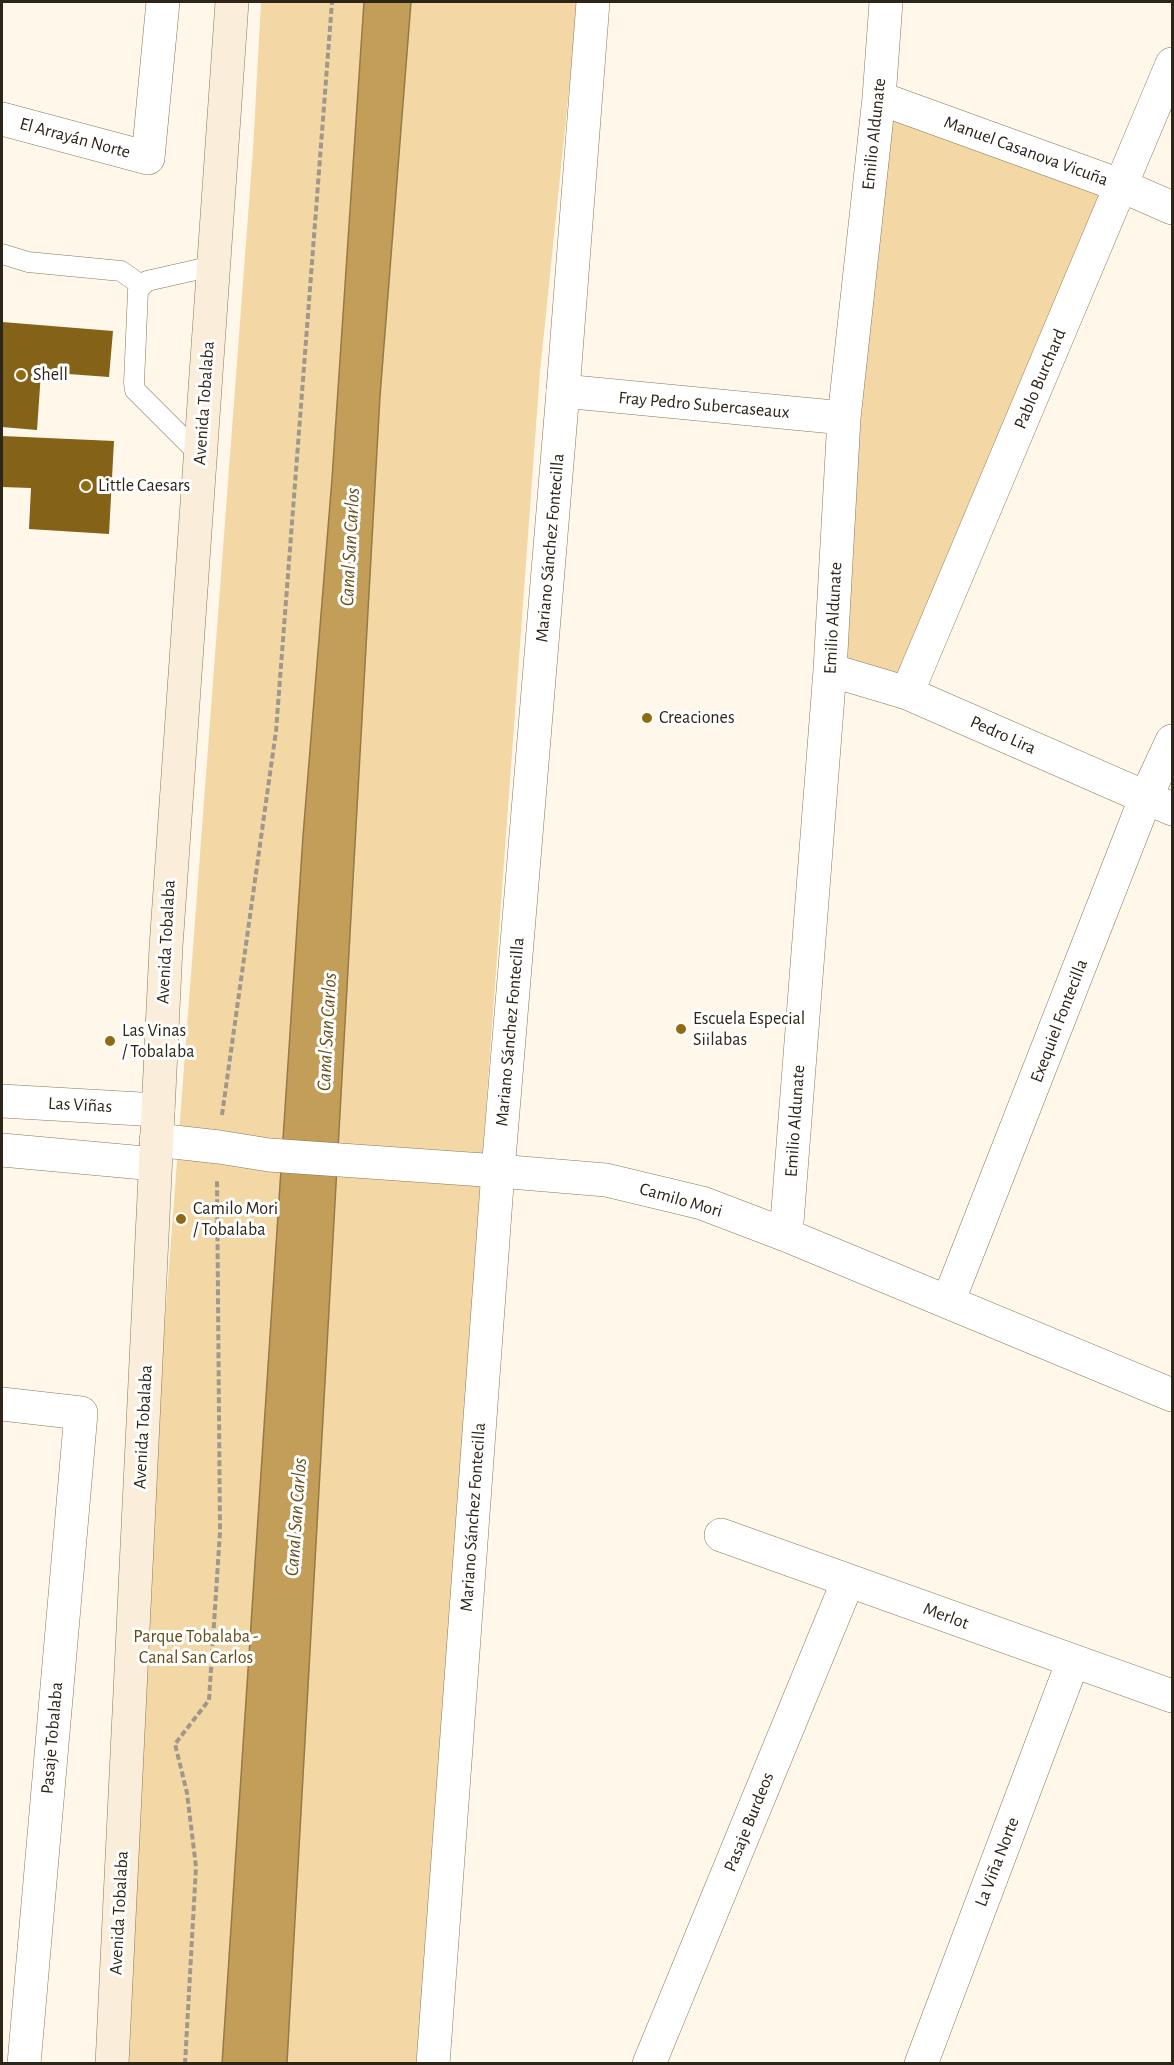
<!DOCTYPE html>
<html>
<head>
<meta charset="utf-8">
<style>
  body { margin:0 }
  #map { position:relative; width:1174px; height:2065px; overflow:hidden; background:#fff7ea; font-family:"Alegreya Sans",sans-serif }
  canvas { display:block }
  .frame { position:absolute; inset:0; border:3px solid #2c2518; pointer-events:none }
</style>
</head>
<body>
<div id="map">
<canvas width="1174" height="2065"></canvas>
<div class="frame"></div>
</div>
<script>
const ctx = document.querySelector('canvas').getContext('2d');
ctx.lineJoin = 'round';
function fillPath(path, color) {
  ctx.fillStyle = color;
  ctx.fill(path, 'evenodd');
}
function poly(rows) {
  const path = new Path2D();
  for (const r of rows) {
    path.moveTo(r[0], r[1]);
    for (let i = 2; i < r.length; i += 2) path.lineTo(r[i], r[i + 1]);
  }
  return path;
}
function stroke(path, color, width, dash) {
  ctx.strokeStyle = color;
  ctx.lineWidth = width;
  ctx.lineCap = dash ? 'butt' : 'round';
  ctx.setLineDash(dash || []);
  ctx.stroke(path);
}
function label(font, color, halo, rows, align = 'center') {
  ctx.font = font + ' "Alegreya Sans",sans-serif';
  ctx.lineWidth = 6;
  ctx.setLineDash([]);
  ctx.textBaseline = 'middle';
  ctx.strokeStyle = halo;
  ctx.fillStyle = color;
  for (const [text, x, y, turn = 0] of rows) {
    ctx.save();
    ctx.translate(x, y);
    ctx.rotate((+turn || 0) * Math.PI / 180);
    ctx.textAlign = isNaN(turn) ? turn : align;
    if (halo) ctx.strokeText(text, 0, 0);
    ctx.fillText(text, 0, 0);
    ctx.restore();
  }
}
const green = poly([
  [261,2,364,2,332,479,303,836,222,2063,115,2064,159,1400,253,149],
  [411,2,578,2,540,372,483,1149,422,2063,287,2064,380,396],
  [879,98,1122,186,907,693,830,671]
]);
const water = poly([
  [364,2,411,2,380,396,287,2063,222,2064,303,836,332,479,364,2]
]);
const building = poly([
  [2,322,113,331,109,377,41,372,37,430,2,427],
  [2,436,114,441,109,534,29,529,31,488,2,487]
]);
const path = poly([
  [222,1115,276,731,332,2],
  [185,2064,196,1867,187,1793,175,1744,209,1700,220,1532,217,1179]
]);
const service = poly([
  [2,254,28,262,121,271,141,285],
  [200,455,135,390,134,383,138,290,147,281,213,266]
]);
const minor = poly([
  [879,98,1122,186,1172,208],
  [2,119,148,158,163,2],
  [563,391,844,418],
  [830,670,907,693,1172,809],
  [907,693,1172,64],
  [2,1101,158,1110],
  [156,1140,219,1147,269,1155,498,1171,606,1180,702,1203,786,1235,1172,1395],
  [2,1150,155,1164],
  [786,1235,830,670,844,418,879,98,886,2],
  [948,1302,1146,797,1172,741],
  [2,1404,81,1413,24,2064],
  [721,1535,1172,1696],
  [649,2064,848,1581],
  [921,2064,1073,1661]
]);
const tertiary = poly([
  [433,2064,498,1171,563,391,593,2]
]);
const secondary = poly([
  [112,2064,166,947,232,2]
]);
const markers = [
  [21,375,6,"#916b12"],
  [86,486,6,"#916b12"],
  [647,718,6,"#916b12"],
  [681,1029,6,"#916b12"],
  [110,1041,6,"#916b12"],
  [181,1219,6,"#916b12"]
];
const streetNames = [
  ["Emilio Aldunate",874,134,-84],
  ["El Arrayán Norte",75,138,15],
  ["Manuel Casanova Vicuña",1026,151,20],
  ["Pablo Burchard",1040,379,-67],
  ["Avenida Tobalaba",204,403,-86],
  ["Fray Pedro Subercaseaux",704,405,5],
  ["Mariano Sánchez Fontecilla",550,548,-85],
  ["Emilio Aldunate",833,618,-87],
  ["Pedro Lira",1003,735,24],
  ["Avenida Tobalaba",166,942,-87],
  ["Exequiel Fontecilla",1059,1021,-69],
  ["Mariano Sánchez Fontecilla",510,1032,-85],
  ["Las Viñas",80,1105,3],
  ["Emilio Aldunate",795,1121,-86],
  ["Camilo Mori",681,1200,16],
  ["Avenida Tobalaba",143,1427,-87],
  ["Mariano Sánchez Fontecilla",473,1517,-86],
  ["Merlot",946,1616,20],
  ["Pasaje Tobalaba",52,1738,-85],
  ["Pasaje Burdeos",749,1822,-68],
  ["La Viña Norte",997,1862,-69],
  ["Avenida Tobalaba",119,1913,-87]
];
const poiNames = [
  ["Shell",33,375],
  ["Little Caesars",98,486],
  ["Creaciones",659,718],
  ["Escuela Especial",693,1019],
  ["Siilabas",693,1040],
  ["Las Vinas",122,1031],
  ["/ Tobalaba",122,1052],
  ["Camilo Mori",193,1209],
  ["/ Tobalaba",193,1230]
];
const parkNames = [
  ["Parque Tobalaba -",196,1637],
  ["Canal San Carlos",196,1658]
];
const waterNames = [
  ["Canal San Carlos",350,547,-87],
  ["Canal San Carlos",327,1032,-87],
  ["Canal San Carlos",296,1517,-86]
];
fillPath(green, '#f3d8a6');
fillPath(water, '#c29e59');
stroke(water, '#957a46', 1.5);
fillPath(building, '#846217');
stroke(service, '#887758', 21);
stroke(minor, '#887758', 34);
stroke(tertiary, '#887758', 34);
stroke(secondary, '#887758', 34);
stroke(path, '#a0988b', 4, [6, 3]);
stroke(service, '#fff', 20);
stroke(minor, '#fff', 33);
stroke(tertiary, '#fff', 33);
stroke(secondary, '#faeeda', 33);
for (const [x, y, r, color] of markers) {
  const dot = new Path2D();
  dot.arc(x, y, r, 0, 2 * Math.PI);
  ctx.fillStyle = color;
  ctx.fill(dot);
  stroke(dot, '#fff', 2);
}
label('18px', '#2c2518', '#fff', streetNames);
label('18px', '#2c2518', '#fff', poiNames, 'left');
label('18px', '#634a14', '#fff', parkNames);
label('italic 20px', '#694f1b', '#fff', waterNames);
</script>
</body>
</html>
